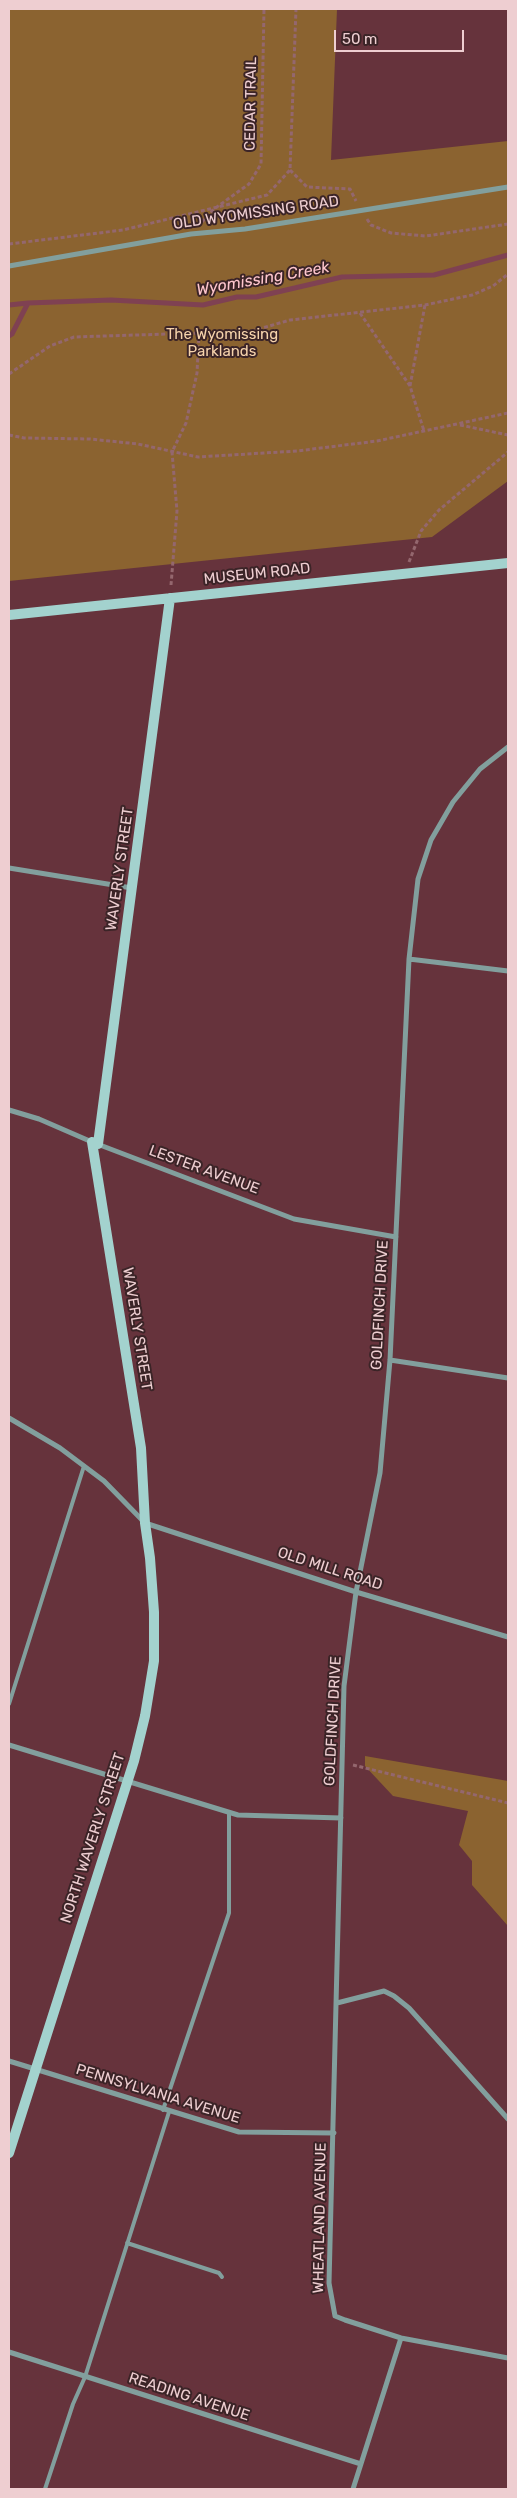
<!DOCTYPE html>
<html>
<head>
<meta charset="utf-8">
<style>
  body { margin:0 }
  #map { position:relative; width:517px; height:2498px; overflow:hidden; background:#66333c; font-family:Rubik,sans-serif }
  canvas { display:block }
  .frame { position:absolute; inset:0; border:10px solid #eeced1; pointer-events:none }
  .scale { position:absolute; left:334px; top:30px; width:130px; height:22px; box-sizing:border-box; border:2px solid #eeced1; border-top:0; padding-left:6px; font-size:15px; line-height:18px; white-space:nowrap; color:#eeced1; -webkit-text-stroke:4px #3b2427; paint-order:stroke }
</style>
</head>
<body>
<div id="map">
<canvas width="517" height="2498"></canvas>
<div class="frame"></div>
<div class="scale">50 m</div>
</div>
<script>
const ctx = document.querySelector('canvas').getContext('2d');
ctx.lineJoin = 'round';
function fillPath(path, color) {
  ctx.fillStyle = color;
  ctx.fill(path, 'evenodd');
}
function poly(rows) {
  const path = new Path2D();
  for (const r of rows) {
    path.moveTo(r[0], r[1]);
    for (let i = 2; i < r.length; i += 2) path.lineTo(r[i], r[i + 1]);
  }
  return path;
}
function stroke(path, color, width, dash) {
  ctx.strokeStyle = color;
  ctx.lineWidth = width;
  ctx.lineCap = dash ? 'butt' : 'round';
  ctx.setLineDash(dash || []);
  ctx.stroke(path);
}
function label(font, color, halo, rows, align = 'center') {
  ctx.font = font + ' Rubik,sans-serif';
  ctx.lineWidth = 4;
  ctx.setLineDash([]);
  ctx.textBaseline = 'middle';
  ctx.strokeStyle = halo;
  ctx.fillStyle = color;
  for (const [text, x, y, turn = 0] of rows) {
    ctx.save();
    ctx.translate(x, y);
    ctx.rotate((+turn || 0) * Math.PI / 180);
    ctx.textAlign = isNaN(turn) ? turn : align;
    if (halo) ctx.strokeText(text, 0, 0);
    ctx.fillText(text, 0, 0);
    ctx.restore();
  }
}
const green = poly([
  [9,9,337,9,331,160,508,141,508,481,432,537,9,581],
  [365,1756,508,1781,508,1926,472,1885,472,1861,459,1845,468,1811,393,1796,365,1766]
]);
const stream = poly([
  [9,305,28,303],
  [9,336,12,334,28,303,111,300,203,305,237,297,256,297,342,277,434,275,508,255]
]);
const path = poly([
  [290,170,307,187,350,189,356,201],
  [367,219,371,225,391,233,426,236,508,224],
  [202,222,214,209,249,184,261,164,264,9],
  [9,244,123,230,267,195,290,170,296,9],
  [360,313,410,386,424,431],
  [9,374,50,346,74,337,199,333,238,335,290,320,425,305,472,295,493,286,508,274],
  [410,386,425,305],
  [460,425,508,435],
  [9,435,24,438,90,439,138,444,198,457,297,451,377,441,508,413],
  [409,562,421,531,439,510,508,452],
  [171,585,177,511,172,452,186,423,197,373,199,333],
  [353,1765,508,1803]
]);
const lane = poly([
  [9,1704,84,1466],
  [163,2110,229,1913,229,1813],
  [127,2243,219,2273,222,2277],
  [45,2489,73,2404,85,2377,169,2112]
]);
const street = poly([
  [9,266,191,234,245,229,508,187],
  [508,747,480,769,453,802,431,840,418,879,409,959,390,1360,380,1473,356,1592,344,1686,329,2283,335,2316,345,2320,401,2338,508,2358],
  [9,868,132,888],
  [409,959,508,971],
  [9,1110,39,1119,92,1142,294,1219,396,1237],
  [390,1360,508,1378],
  [9,1418,60,1448,104,1481,145,1523,356,1592,508,1637],
  [9,1745,238,1815,341,1818],
  [337,2003,384,1991,394,1996,409,2008,508,2119],
  [9,2061,239,2132,334,2133],
  [9,2352,361,2464],
  [353,2489,401,2338]
]);
const secondary = poly([
  [9,615,508,563],
  [98,1144,170,598],
  [9,2153,134,1761,145,1716,154,1661,154,1612,150,1558,145,1523,141,1448,92,1142]
]);
const streetNames = [
  ["CEDAR TRAIL",251,104,-89],
  ["OLD WYOMISSING ROAD",256,213,-8],
  ["MUSEUM ROAD",257,574,-6],
  ["WAVERLY STREET",120,869,-82],
  ["LESTER AVENUE",204,1170,20],
  ["GOLDFINCH DRIVE",380,1305,-87],
  ["WAVERLY STREET",137,1329,81],
  ["OLD MILL ROAD",330,1569,18],
  ["GOLDFINCH DRIVE",333,1721,-87],
  ["NORTH WAVERLY STREET",93,1838,-72],
  ["PENNSYLVANIA AVENUE",158,2094,17],
  ["WHEATLAND AVENUE",320,2218,-89],
  ["READING AVENUE",189,2397,18]
];
const parkNames = [
  ["The Wyomissing",222,335],
  ["Parklands",222,352]
];
const waterNames = [
  ["Wyomissing Creek",263,279,-10]
];
fillPath(green, '#8b6330');
stroke(stream, '#7f4152', 5);
stroke(path, '#94676e', 3, [4, 2.5]);
stroke(lane, '#829f9d', 4);
stroke(street, '#829f9d', 5);
stroke(secondary, '#a3d2ce', 10);
label('15px', '#eeced1', '#3b2427', streetNames);
label('15px', '#f6d3ac', '#3b2427', parkNames);
label('italic 16px', '#fec6cd', '#3b2427', waterNames);
</script>
</body>
</html>
